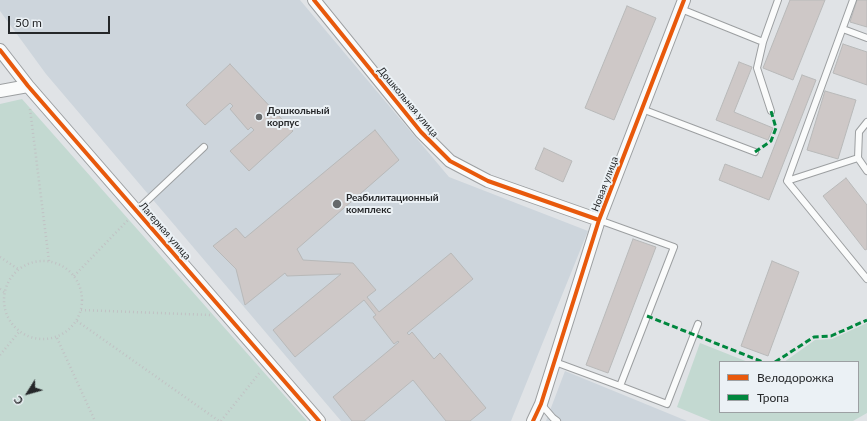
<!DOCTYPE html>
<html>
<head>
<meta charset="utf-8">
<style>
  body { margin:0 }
  #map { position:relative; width:867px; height:421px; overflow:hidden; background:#e0e3e6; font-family:Lato,sans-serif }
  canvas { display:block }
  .legend { position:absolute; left:719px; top:361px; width:140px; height:52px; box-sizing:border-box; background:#ebf1f5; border:1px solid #9ca0a3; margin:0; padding:5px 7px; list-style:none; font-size:12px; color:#252729 }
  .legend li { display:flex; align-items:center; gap:8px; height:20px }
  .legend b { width:20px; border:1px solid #9ca0a3 }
  .north { position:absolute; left:8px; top:373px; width:40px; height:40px; -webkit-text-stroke:3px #ebf1f5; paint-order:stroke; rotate:233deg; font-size:11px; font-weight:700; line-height:16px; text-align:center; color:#252729 }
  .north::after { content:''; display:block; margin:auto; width:14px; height:18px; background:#252729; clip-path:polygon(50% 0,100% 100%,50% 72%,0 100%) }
  .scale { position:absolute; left:8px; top:16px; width:102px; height:18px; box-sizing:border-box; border:2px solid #252729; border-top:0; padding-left:5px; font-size:12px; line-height:14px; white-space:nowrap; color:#252729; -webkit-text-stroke:3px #ebf1f5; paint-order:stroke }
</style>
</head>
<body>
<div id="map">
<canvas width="867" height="421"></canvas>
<ul class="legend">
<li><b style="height:5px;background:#e8590c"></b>Велодорожка</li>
<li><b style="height:5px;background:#00873e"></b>Тропа</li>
</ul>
<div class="north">С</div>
<div class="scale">50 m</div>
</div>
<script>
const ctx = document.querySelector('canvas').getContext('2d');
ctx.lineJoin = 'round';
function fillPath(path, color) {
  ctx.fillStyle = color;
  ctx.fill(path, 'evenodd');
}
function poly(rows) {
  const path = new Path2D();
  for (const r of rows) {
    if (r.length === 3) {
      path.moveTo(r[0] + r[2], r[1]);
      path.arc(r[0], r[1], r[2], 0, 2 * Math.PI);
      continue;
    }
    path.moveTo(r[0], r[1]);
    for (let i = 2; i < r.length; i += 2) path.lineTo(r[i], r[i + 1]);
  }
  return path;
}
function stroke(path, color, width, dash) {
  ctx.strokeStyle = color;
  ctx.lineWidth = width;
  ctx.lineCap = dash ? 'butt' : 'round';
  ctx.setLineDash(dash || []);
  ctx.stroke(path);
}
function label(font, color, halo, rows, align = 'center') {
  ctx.font = font + ' Lato,sans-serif';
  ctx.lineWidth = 4;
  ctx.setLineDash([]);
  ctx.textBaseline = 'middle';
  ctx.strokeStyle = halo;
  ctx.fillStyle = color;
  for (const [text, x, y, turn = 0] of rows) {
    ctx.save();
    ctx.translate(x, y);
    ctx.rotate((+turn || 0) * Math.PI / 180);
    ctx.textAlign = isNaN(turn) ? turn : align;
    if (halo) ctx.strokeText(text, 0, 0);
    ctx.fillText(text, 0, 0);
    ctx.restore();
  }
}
const built = poly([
  [0,0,300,0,449,177,588,231,511,421,341,421,46,74,0,11],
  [565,371,687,421,546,421]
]);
const green = poly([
  [22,99,307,421,0,421,0,104],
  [867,323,867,413,853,421,711,421,677,407,700,343,748,362,720,362,720,412,858,412,858,362,784,362,815,340,832,339]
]);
const building = poly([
  [790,0,825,0,793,80,763,68,790,0],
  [857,0,867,0,867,27,850,22,857,0],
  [627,6,656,18,614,120,585,108,627,6],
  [843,44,867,52,867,85,833,73,843,44],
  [739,62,752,67,734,112,773,128,768,140,716,120,739,62],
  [230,64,293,131,249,171,230,151,254,130,251,127,248,130,230,109,233,106,230,103,205,125,186,105,230,64],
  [802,75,816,80,769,200,719,180,725,164,762,178,802,75],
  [825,91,856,100,838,159,807,150,825,91],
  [375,130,399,160,297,249,303,260,353,263,376,290,367,297,379,312,451,253,473,279,407,333,409,335,412,332,434,359,440,353,486,408,470,421,446,421,413,380,364,421,352,421,333,397,399,342,398,341,394,344,373,317,376,315,364,300,295,357,273,330,341,274,287,276,285,273,245,305,236,269,213,246,236,228,245,238,375,130],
  [544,148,572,161,563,182,535,169,544,148],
  [846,178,867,205,867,249,865,250,823,196,846,178],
  [633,239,656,247,608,373,586,365,633,239],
  [772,261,799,272,768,356,741,346,772,261]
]);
const path = poly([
  [30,109,49,261],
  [0,257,18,269],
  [43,300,39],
  [74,276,128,220],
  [0,289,4,292],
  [81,310,211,315],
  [77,321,219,421],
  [57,338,95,421],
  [0,355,19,332],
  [221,421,261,371]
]);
const service = poly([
  [853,0,787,181,867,279],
  [681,9,763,42,778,0],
  [843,29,867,38],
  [763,42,757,68,771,111],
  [642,109,755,152],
  [867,122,859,132,858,158,867,171],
  [787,181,858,158],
  [136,211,204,147],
  [555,362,620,386,674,247,599,220],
  [620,386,667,404,698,324],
  [541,404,553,418,557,421]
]);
const minor = poly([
  [314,0,421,132,450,161,488,181,599,220],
  [0,50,28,86,319,421],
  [0,91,28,86],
  [533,421,541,404,599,220,684,0]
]);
const quiet = poly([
  [755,152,771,141,776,128,771,111],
  [647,316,763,362],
  [775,362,814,337,831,336,867,320]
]);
const cycleway = poly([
  [314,0,421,132,450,161,488,181,599,220],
  [0,50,28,86,319,421],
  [533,421,541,404,599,220,684,0]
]);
const markers = [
  [259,117,4,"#66696b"],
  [337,204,5,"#66696b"]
];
const streetNames = [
  ["Дошкольная улица",408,102,50],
  ["Новая улица",605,184,-69],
  ["Лагерная улица",165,231,49]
];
const poiNames = [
  ["Дошкольный",267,111],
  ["корпус",267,123],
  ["Реабилитационный",346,198],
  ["комплекс",346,210]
];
fillPath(built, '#cdd5dc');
fillPath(green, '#c3d9d1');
fillPath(building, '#cec8c7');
stroke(building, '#b8b9b9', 1);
stroke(service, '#9c9fa1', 8);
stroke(minor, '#9c9fa1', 14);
stroke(path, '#c1c2c4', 2.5, [1, 3]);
stroke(service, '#fafbfb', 6);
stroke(minor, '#fafbfb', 12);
stroke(quiet, '#00873e', 3, [6, 3]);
stroke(cycleway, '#e8590c', 4);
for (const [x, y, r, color] of markers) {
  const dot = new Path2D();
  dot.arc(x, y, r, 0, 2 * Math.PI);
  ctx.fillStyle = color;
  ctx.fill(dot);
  stroke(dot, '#ebf1f5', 1.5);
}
label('10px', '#252729', '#ebf1f5', streetNames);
label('bold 10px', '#252729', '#ebf1f5', poiNames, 'left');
</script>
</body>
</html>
